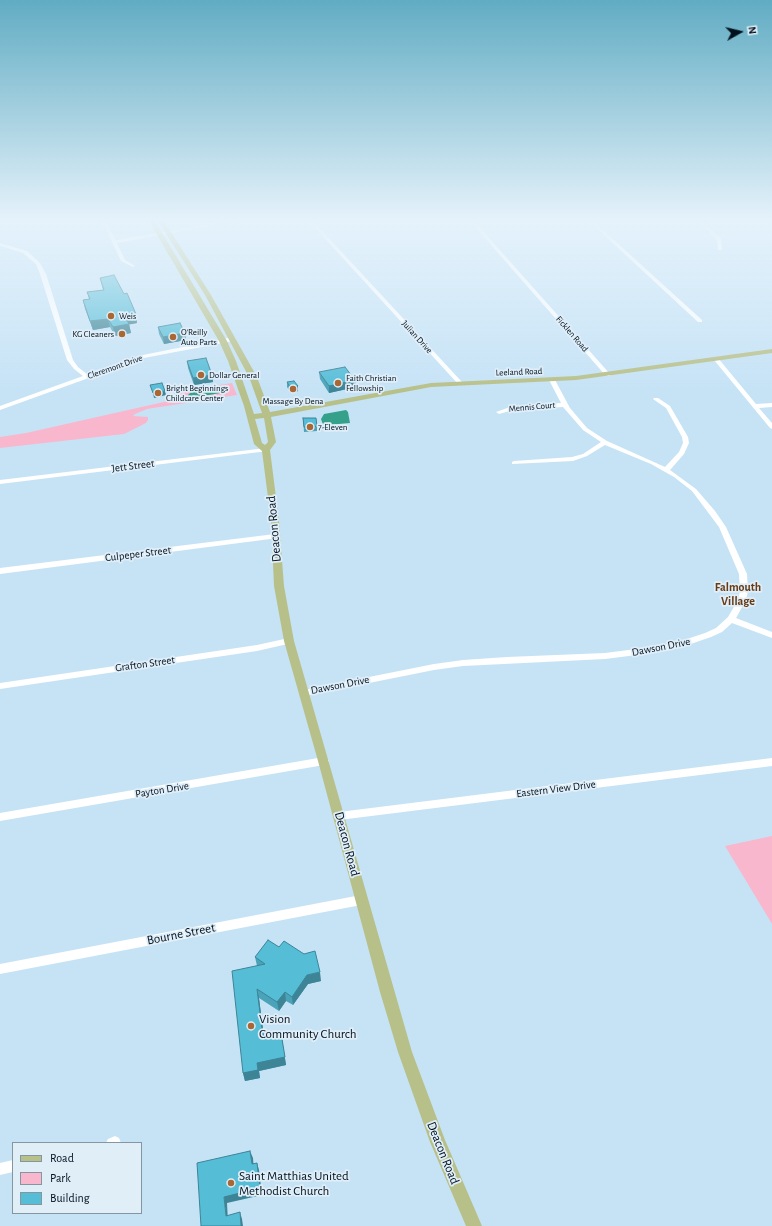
<!DOCTYPE html>
<html>
<head>
<meta charset="utf-8">
<style>
  body { margin:0 }
  #map { position:relative; width:772px; height:1226px; overflow:hidden; background:#c6e3f6; font-family:"Alegreya Sans",sans-serif }
  canvas { display:block }
  .legend { position:absolute; left:12px; top:1142px; width:130px; height:72px; box-sizing:border-box; background:#e0eef8; border:1px solid #8696a1; margin:0; padding:5px 7px; list-style:none; font-size:12px; color:#00111e }
  .legend li { display:flex; align-items:center; gap:8px; height:20px }
  .legend b { width:20px; border:1px solid #8696a1 }
  .north { position:absolute; left:720px; top:12px; width:40px; height:40px; -webkit-text-stroke:3px #e0eef8; paint-order:stroke; rotate:82deg; font-size:11px; font-weight:700; line-height:16px; text-align:center; color:#00111e }
  .north::after { content:''; display:block; margin:auto; width:14px; height:18px; background:#00111e; clip-path:polygon(50% 0,100% 100%,50% 72%,0 100%) }
</style>
</head>
<body>
<div id="map">
<canvas width="772" height="1226"></canvas>
<ul class="legend">
<li><b style="height:5px;background:#b8c089"></b>Road</li>
<li><b style="height:11px;background:#f9b7cd"></b>Park</li>
<li><b style="height:11px;background:#56bdd7"></b>Building</li>
</ul>
<div class="north">N</div>
</div>
<script>
const ctx = document.querySelector('canvas').getContext('2d');
ctx.lineJoin = 'round';
function fillPath(path, color) {
  ctx.fillStyle = color;
  ctx.fill(path, 'evenodd');
}
function poly(rows) {
  const path = new Path2D();
  for (const r of rows) {
    path.moveTo(r[0], r[1]);
    for (let i = 2; i < r.length; i += 2) path.lineTo(r[i], r[i + 1]);
  }
  return path;
}
function stroke(path, color, width, dash) {
  ctx.strokeStyle = color;
  ctx.lineWidth = width;
  ctx.lineCap = dash ? 'butt' : 'round';
  ctx.setLineDash(dash || []);
  ctx.stroke(path);
}
function label(font, color, halo, rows, align = 'center') {
  ctx.font = font + ' "Alegreya Sans",sans-serif';
  ctx.lineWidth = 3.5;
  ctx.setLineDash([]);
  ctx.textBaseline = 'middle';
  ctx.strokeStyle = halo;
  ctx.fillStyle = color;
  for (const [text, x, y, turn = 0] of rows) {
    ctx.save();
    ctx.translate(x, y);
    ctx.rotate((+turn || 0) * Math.PI / 180);
    ctx.textAlign = isNaN(turn) ? turn : align;
    if (halo) ctx.strokeText(text, 0, 0);
    ctx.fillText(text, 0, 0);
    ctx.restore();
  }
}
const green = poly([
  [232,383,237,395,147,409,135,414,133,416,148,417,148,420,146,423,124,434,0,448,0,437,26,433,177,399,175,392],
  [772,836,772,924,725,846]
]);
const water = poly([
  [217,388,220,393,193,398,189,398,188,395,191,392,200,390],
  [346,410,348,412,350,423,328,425,323,424,322,422,321,419,324,414]
]);
const minor = poly([
  [102,221,106,221,116,240,229,221,237,221,117,243,125,260,135,266,133,267,121,261,102,221],
  [309,221,313,221,462,382,462,384,458,384,309,221],
  [470,221,474,221,610,374,610,376,606,376,470,221],
  [589,221,593,221,702,320,702,322,698,322,589,221],
  [698,221,702,221,721,239,722,250,718,250,717,240,698,221],
  [0,243,27,251,40,263,46,274,73,360,78,367,88,375,143,355,233,337,236,339,233,341,144,358,0,410,0,406,83,376,74,369,67,360,40,274,36,264,23,253,0,246,0,243],
  [716,357,718,358,756,404,772,403,772,407,759,408,772,423,772,429,770,428,714,360,713,359,716,357],
  [552,378,555,380,570,408,587,428,607,441,665,467,679,452,683,443,682,437,666,408,653,399,654,398,658,398,670,406,688,437,689,443,684,454,670,470,696,489,715,511,726,527,747,574,748,591,746,600,736,618,772,632,772,638,732,623,722,632,711,637,679,648,660,652,605,659,463,666,434,670,304,696,301,695,300,693,301,691,304,690,434,664,463,660,507,657,605,653,660,646,678,642,705,633,716,628,728,617,738,600,740,591,739,574,719,527,692,491,674,477,651,464,605,445,587,456,573,461,512,464,512,462,514,461,572,457,583,454,601,442,583,430,563,407,513,410,499,414,496,412,513,406,561,403,549,380,552,378],
  [266,448,269,450,268,451,0,484,0,480,266,448],
  [275,534,278,534,279,536,278,538,0,574,0,568,275,534],
  [289,638,292,639,293,641,292,643,257,651,0,689,0,683,257,645,289,638],
  [324,757,327,758,329,761,327,764,324,765,0,821,0,813,324,757],
  [772,758,772,766,339,820,336,819,334,816,336,813,339,812,772,758],
  [361,895,365,897,366,900,365,903,361,905,0,974,0,964,361,895],
  [115,1136,119,1138,121,1143,106,1143,108,1139,115,1136],
  [13,1160,13,1172,0,1175,0,1163,13,1160]
]);
const major = poly([
  [149,221,155,221,227,341,236,361,254,414,262,413,249,377,205,295,158,221,164,221,211,295,257,377,270,412,431,383,576,376,772,349,772,353,576,380,431,387,271,417,276,442,270,450,279,521,284,586,294,641,412,1052,445,1140,482,1226,466,1226,430,1142,398,1052,380,992,318,761,284,641,274,586,271,521,262,451,254,444,244,406,228,361,219,341,149,221],
  [264,418,268,442,265,445,262,443,255,419,264,418]
]);
const wall = poly([
  [100,278,137,323,129,324,131,333,115,336,110,327,93,330,85,309,83,300,89,299,87,292,103,290],
  [158,327,185,333,186,340,164,344,159,334],
  [187,361,212,375,213,382,194,385,188,368],
  [319,372,355,380,356,387,329,393,320,379],
  [287,382,298,386,298,391,291,393,287,387],
  [303,418,317,426,317,431,304,432],
  [255,957,321,981,308,984,293,1005,286,1001,279,1011,259,998,264,1037,281,1033,286,1065,259,1071,260,1078,245,1081,243,1073,257,966]
]);
const shadedWall = poly([
  [136,314,137,323,127,325,125,316],
  [108,319,110,327,93,330,90,321],
  [129,324,131,333,115,336,113,327],
  [185,333,186,340,164,344,163,337],
  [212,375,213,382,194,385,193,378],
  [355,380,356,387,329,393,329,386],
  [298,386,298,391,291,393,291,388],
  [165,391,166,395,154,398,153,393],
  [320,972,321,981,308,984,293,1005,292,997,307,975],
  [257,989,259,998,265,1046,263,1037],
  [285,992,286,1001,279,1011,277,1002],
  [281,1033,286,1065,259,1071,260,1078,245,1081,243,1073,257,1063],
  [250,1151,253,1158,254,1171,252,1164],
  [257,1163,259,1170,262,1195,227,1203,228,1222,226,1216,224,1197],
  [240,1212,242,1219,243,1226,241,1226]
]);
const building = poly([
  [114,275,124,294,127,293,136,314,125,316,129,324,113,327,108,319,90,321,83,300,90,299,87,292,104,290,100,278,114,275],
  [180,323,185,333,163,337,158,327,180,323],
  [206,358,212,375,193,378,187,361,206,358],
  [345,367,355,380,329,386,319,372,345,367],
  [294,381,298,386,291,388,287,382,294,381],
  [162,383,165,391,153,393,150,385,162,383],
  [303,418,316,418,317,426,304,427,303,418],
  [268,940,279,947,284,941,304,954,315,951,320,972,307,975,292,997,285,992,277,1002,257,989,263,1037,281,1033,285,1057,257,1063,258,1070,243,1073,232,971,265,964,255,957,268,940],
  [250,1151,252,1164,257,1163,260,1188,224,1197,226,1216,240,1212,241,1226,201,1226,197,1163,250,1151]
]);
const markers = [
  [111,316,4,"#a96733"],
  [122,334,4,"#a96733"],
  [173,337,4,"#a96733"],
  [201,375,4,"#a96733"],
  [338,383,4,"#a96733"],
  [293,389,4,"#a96733"],
  [158,393,4,"#a96733"],
  [310,427,4,"#a96733"],
  [251,1026,4,"#a96733"],
  [231,1183,4,"#a96733"]
];
const farPoinames = [
  ["Weis",119,316],
  ["O'Reilly",181,332],
  ["Auto Parts",181,342],
  ["KG Cleaners",114,334,"right"],
  ["Dollar General",209,375],
  ["Faith Christian",346,378],
  ["Fellowship",346,388],
  ["Bright Beginnings",166,388],
  ["Childcare Center",166,398],
  ["Massage By Dena",293,401,"center"],
  ["7-Eleven",318,427]
];
const farStreetnames = [
  ["Ficklen Road",572,334,49],
  ["Julian Drive",417,337,48],
  ["Cleremont Drive",115,367,-19],
  ["Leeland Road",519,372,-2],
  ["Mennis Court",532,407,-5]
];
const streetNames = [
  ["Jett Street",133,466,-7],
  ["Culpeper Street",138,554,-7],
  ["Dawson Drive",661,647,-11],
  ["Grafton Street",145,664,-8],
  ["Dawson Drive",340,685,-11],
  ["Eastern View Drive",556,789,-7],
  ["Payton Drive",162,790,-9]
];
const neighbourhoodNames = [
  ["Falmouth",738,587],
  ["Village",738,601]
];
const nearStreetnames = [
  ["Deacon Road",274,529,-95],
  ["Deacon Road",347,844,75],
  ["Bourne Street",181,934,-11],
  ["Deacon Road",443,1153,68]
];
const nearPoinames = [
  ["Vision",259,1019],
  ["Community Church",259,1034],
  ["Saint Matthias United",239,1176],
  ["Methodist Church",239,1191]
];
fillPath(green, '#f9b7cd');
fillPath(water, '#36a18b');
fillPath(minor, '#fff');
fillPath(major, '#b8c089');
fillPath(wall, '#4aa3b9');
fillPath(shadedWall, '#3c8496');
fillPath(building, '#56bdd7');
stroke(building, '#3c8496', 1);
const sky = ctx.createLinearGradient(0, 0, 0, 392);
sky.addColorStop(0, '#61acc3');
sky.addColorStop(0.56, '#e5f2fb');
sky.addColorStop(1, '#e5f2fb00');
ctx.fillStyle = sky;
ctx.fillRect(0, 0, 772, 392);
for (const [x, y, r, color] of markers) {
  const dot = new Path2D();
  dot.arc(x, y, r, 0, 2 * Math.PI);
  ctx.fillStyle = color;
  ctx.fill(dot);
  stroke(dot, '#e0eef8', 1.5);
}
label('9px', '#00111e', '#e0eef8', farPoinames, 'left');
label('9px', '#00111e', '#e0eef8', farStreetnames);
label('11px', '#00111e', '#e0eef8', streetNames);
label('bold 12px', '#673b16', '#e0eef8', neighbourhoodNames);
label('13px', '#00111e', '#e0eef8', nearStreetnames);
label('13px', '#00111e', '#e0eef8', nearPoinames, 'left');
</script>
</body>
</html>
